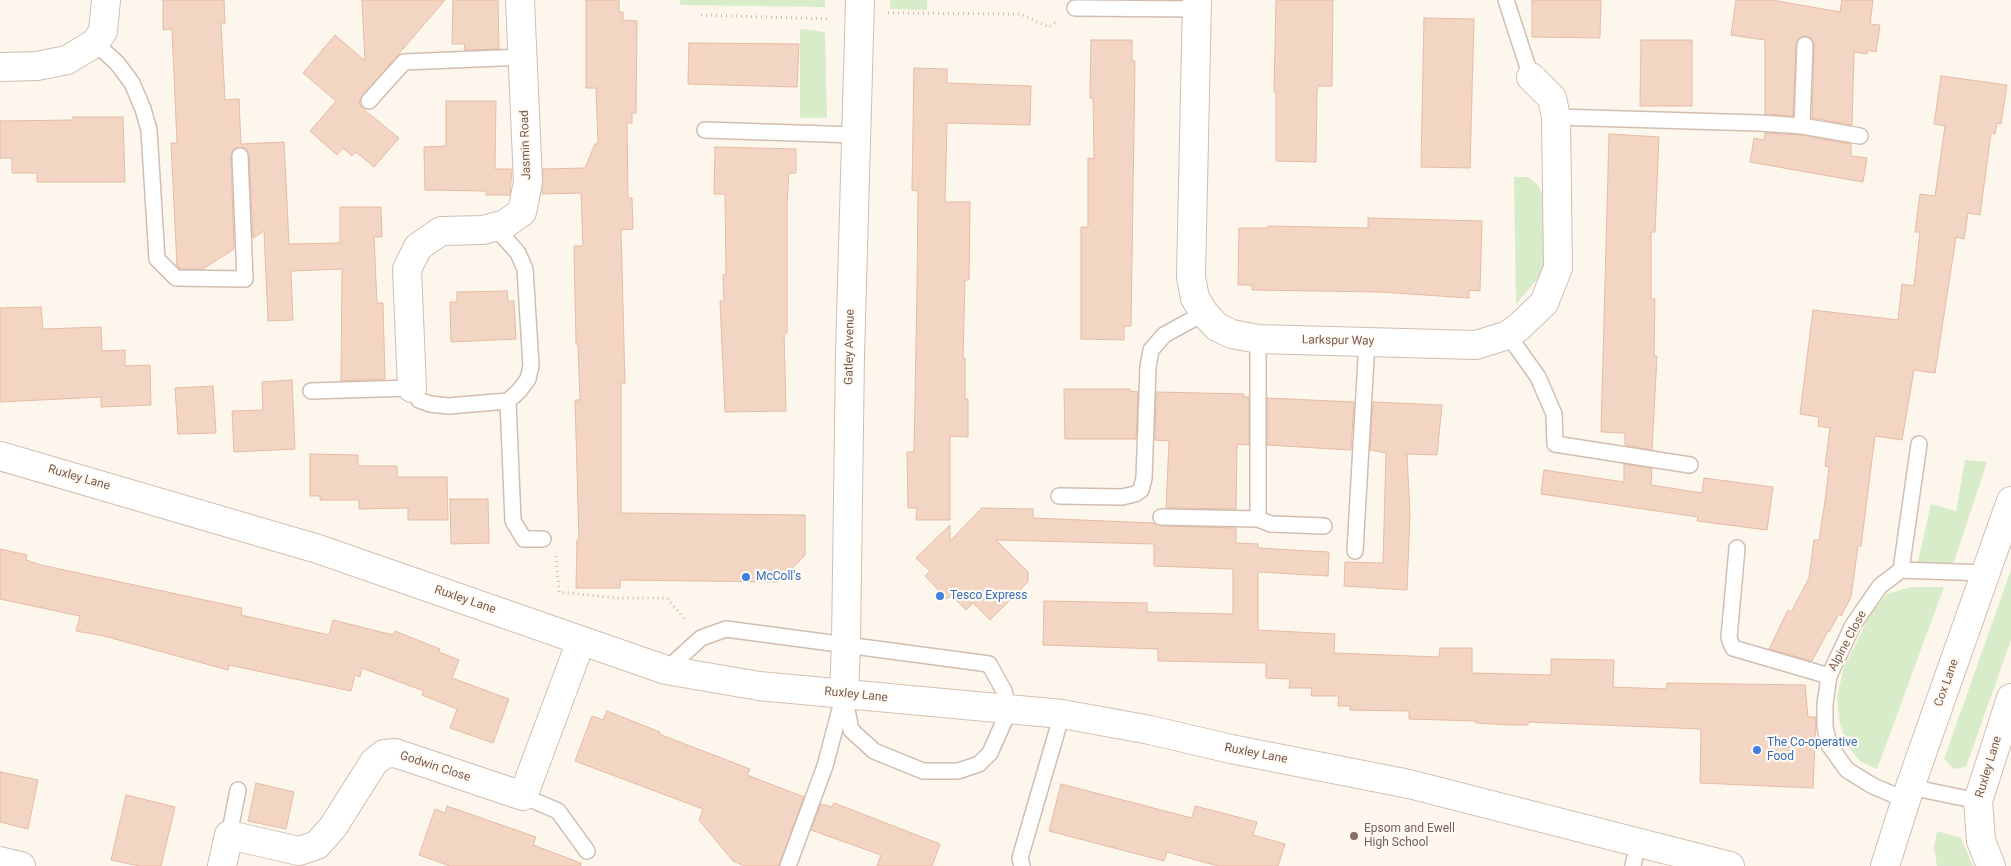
<!DOCTYPE html>
<html>
<head>
<meta charset="utf-8">
<style>
  body { margin:0 }
  canvas { display:block; background:#fdf6ec }
</style>
</head>
<body>
<canvas width="2011" height="866"></canvas>
<script>
const ctx = document.querySelector('canvas').getContext('2d');
ctx.lineJoin = 'round';
function fillPath(path, color) {
  ctx.fillStyle = color;
  ctx.fill(path, 'evenodd');
}
function poly(rows) {
  const path = new Path2D();
  for (const r of rows) {
    path.moveTo(r[0], r[1]);
    for (let i = 2; i < r.length; i += 2) path.lineTo(r[i], r[i + 1]);
  }
  return path;
}
function stroke(path, color, width, dash) {
  ctx.strokeStyle = color;
  ctx.lineWidth = width;
  ctx.lineCap = dash ? 'butt' : 'round';
  ctx.setLineDash(dash || []);
  ctx.stroke(path);
}
function label(font, color, halo, rows, align = 'center') {
  ctx.font = font + ' Roboto,sans-serif';
  ctx.lineWidth = 4.5;
  ctx.setLineDash([]);
  ctx.textBaseline = 'middle';
  ctx.strokeStyle = halo;
  ctx.fillStyle = color;
  for (const [text, x, y, turn = 0] of rows) {
    ctx.save();
    ctx.translate(x, y);
    ctx.rotate((+turn || 0) * Math.PI / 180);
    ctx.textAlign = isNaN(turn) ? turn : align;
    if (halo) ctx.strokeText(text, 0, 0);
    ctx.fillText(text, 0, 0);
    ctx.restore();
  }
}
const green = poly([
  [680,0,825,0,825,7,680,5],
  [890,0,927,0,927,10,890,9],
  [800,29,825,32,827,118,800,118],
  [1514,177,1528,177,1538,185,1546,201,1545,257,1541,275,1516,304],
  [1965,460,1987,462,1953,565,1917,566,1931,504,1956,511],
  [2011,570,2011,640,1966,767,1954,769,1944,759],
  [1911,587,1944,587,1877,769,1861,762,1849,748,1840,724,1837,697,1844,667,1870,615,1887,594],
  [1937,831,1961,838,1973,866,1937,866,1934,847]
]);
const building = poly([
  [163,0,224,0,225,23,221,23,225,100,239,99,241,144,284,142,289,244,340,243,340,207,381,207,382,237,374,237,377,303,383,303,385,379,341,381,342,269,291,271,293,320,268,321,264,231,253,238,249,156,245,148,235,148,231,156,234,249,203,269,180,269,177,266,171,143,177,143,172,29,163,30,163,0],
  [362,0,445,0,360,99,359,103,362,108,399,138,374,167,356,152,352,156,343,148,337,155,310,131,336,101,303,73,335,35,365,61,362,0],
  [453,0,498,0,499,49,464,50,465,44,452,44,453,0],
  [586,0,619,0,619,12,623,12,623,20,637,21,636,113,632,113,632,123,627,123,628,198,632,198,633,229,621,230,625,383,621,383,621,513,805,515,805,555,779,582,620,580,620,588,576,588,577,540,579,540,575,400,580,400,578,344,576,344,574,246,583,246,581,193,542,194,543,169,585,168,595,144,598,144,596,88,586,88,586,0],
  [1276,0,1333,0,1332,86,1318,86,1317,92,1316,162,1276,161,1276,92,1274,92,1276,0],
  [1532,0,1601,0,1600,38,1532,37,1532,0],
  [1736,0,1772,0,1840,12,1842,0,1873,0,1870,24,1880,25,1876,52,1868,50,1867,54,1854,52,1852,125,1812,118,1814,45,1813,40,1806,36,1800,37,1796,44,1793,116,1765,114,1765,40,1731,35,1736,0],
  [1424,18,1474,19,1470,168,1421,167,1424,18],
  [1091,40,1132,40,1132,61,1135,61,1131,326,1124,326,1124,340,1081,339,1081,227,1088,227,1088,158,1094,159,1093,98,1090,98,1091,40],
  [1641,40,1692,40,1692,106,1640,106,1641,40],
  [689,43,799,44,797,87,688,84,689,43],
  [914,68,947,69,947,83,1031,86,1030,125,947,123,945,202,970,202,969,280,965,280,963,358,965,358,965,399,968,399,968,437,950,436,950,520,916,520,917,508,908,508,907,452,914,452,917,290,918,191,912,190,914,68],
  [1941,76,2007,85,2001,124,1997,123,1995,134,1991,133,1980,215,1968,213,1964,239,1956,237,1935,373,1914,370,1902,440,1875,436,1861,546,1858,546,1851,597,1841,616,1839,614,1829,632,1828,631,1812,661,1769,649,1788,610,1791,612,1809,578,1814,540,1819,540,1826,494,1829,467,1825,466,1830,428,1818,426,1819,417,1800,414,1813,310,1898,320,1902,284,1914,286,1920,232,1915,232,1920,194,1935,196,1945,126,1934,124,1941,76],
  [446,101,496,101,495,169,512,169,510,195,486,195,486,191,425,190,424,147,446,146,446,101],
  [73,117,123,117,125,182,37,182,37,173,12,173,12,158,0,158,0,121,73,120,73,117],
  [1765,133,1801,135,1851,144,1851,156,1867,158,1863,182,1750,162,1754,138,1764,140,1765,133],
  [1609,134,1659,137,1655,232,1651,232,1651,299,1655,299,1654,356,1657,356,1652,450,1625,445,1625,433,1601,432,1609,134],
  [715,147,796,149,796,173,789,173,787,202,787,333,784,333,786,411,725,412,720,301,724,301,723,275,726,274,725,194,714,194,715,147],
  [1368,218,1482,221,1480,291,1469,290,1469,298,1380,292,1252,290,1252,285,1238,285,1239,228,1268,228,1268,226,1368,228,1368,218],
  [507,291,508,301,514,301,516,339,451,342,450,302,457,302,457,292,507,291],
  [41,307,43,329,101,327,102,351,125,350,125,366,150,365,151,405,101,407,101,397,0,402,0,308,41,307],
  [292,380,295,449,234,452,232,411,263,410,262,382,292,380],
  [213,386,216,433,178,434,175,388,213,386],
  [1064,389,1130,389,1130,391,1138,392,1136,439,1065,439,1064,389],
  [1156,392,1244,394,1244,397,1249,397,1249,445,1237,444,1236,509,1166,508,1169,441,1155,440,1156,392],
  [1267,398,1354,402,1351,450,1267,445,1267,398],
  [1373,402,1442,405,1437,455,1407,454,1410,514,1407,590,1344,586,1345,562,1383,563,1386,453,1370,450,1373,402],
  [310,454,358,455,358,466,397,466,397,477,447,477,448,520,408,520,408,508,359,509,359,500,320,500,320,496,310,496,310,454],
  [1624,464,1652,469,1651,485,1702,493,1704,478,1773,487,1767,530,1697,521,1698,517,1541,494,1544,470,1624,482,1624,464],
  [450,499,488,499,489,543,451,544,450,499],
  [982,508,1033,509,1033,518,1154,523,1161,526,1236,528,1236,543,1258,544,1258,548,1329,552,1328,576,1258,572,1258,630,1335,634,1334,653,1439,657,1440,648,1472,648,1472,673,1512,674,1551,675,1551,659,1614,660,1613,687,1666,689,1667,683,1805,685,1808,717,1816,717,1813,788,1700,783,1701,729,1528,722,1528,725,1511,725,1476,723,1476,721,1409,719,1409,711,1350,710,1350,706,1338,706,1339,696,1311,696,1312,688,1289,688,1290,679,1266,678,1266,663,1158,661,1158,649,1043,645,1044,601,1147,603,1147,612,1233,614,1233,569,1154,566,1154,544,996,540,1028,572,1028,582,990,620,973,603,966,610,951,595,947,599,925,576,930,571,916,558,950,525,950,541,982,508],
  [0,549,27,555,26,560,41,565,242,608,241,615,329,635,333,620,393,635,395,631,440,649,439,652,459,660,452,678,509,699,493,743,450,728,457,709,422,695,424,691,362,668,360,677,355,675,351,691,229,665,228,670,104,636,76,631,80,616,0,599,0,549],
  [607,711,660,732,659,734,750,769,747,775,804,797,779,866,745,866,733,861,699,820,703,809,575,761,592,716,603,720,607,711],
  [0,772,38,780,28,829,0,822,0,772],
  [256,783,294,792,286,829,248,821,256,783],
  [1061,784,1192,818,1195,806,1257,822,1253,835,1285,844,1278,866,1218,866,1167,852,1164,861,1049,831,1061,784],
  [126,795,175,807,161,866,139,866,111,860,126,795],
  [834,803,940,844,932,866,877,866,881,855,811,830,821,804,832,807,834,803],
  [447,806,536,837,533,845,581,863,581,866,450,866,419,855,435,809,445,813,447,806]
]);
const path = poly([
  [888,13,1020,14,1049,27,1056,22],
  [701,15,830,19],
  [556,556,559,592,617,598,667,598,686,621]
]);
const service = poly([
  [1506,0,1531,77],
  [1075,8,1197,9],
  [95,43,117,63,132,83,143,109,149,130,157,259,176,278,245,279,240,156],
  [369,101,404,62,523,57],
  [1556,117,1759,123,1802,126,1860,136],
  [1802,126,1805,45],
  [705,130,856,135],
  [1508,335,1538,377,1554,414,1555,444,1690,465],
  [311,391,412,388,419,400,430,404,448,406,508,401,519,391,528,379,531,366,525,269,518,253,495,227],
  [508,401,513,521,524,539,543,539],
  [1059,496,1122,497,1135,494,1141,490,1144,478,1148,367,1151,350,1164,335,1204,313],
  [1161,517,1258,519,1271,524,1324,526],
  [1258,519,1258,339],
  [1737,548,1729,638,1733,648,1829,676],
  [1355,551,1367,341],
  [1901,570,1919,444],
  [666,670,701,638,726,629,989,664,1004,691,1009,710,990,753,979,764,958,771,923,771,874,751,851,730,844,694],
  [1910,787,1978,801],
  [523,796,558,811,587,851],
  [1906,800,1873,786,1847,770,1829,745,1825,727,1825,704,1829,676,1853,625,1880,586,1901,570,1986,573],
  [229,835,238,790],
  [788,866,825,766,843,698],
  [1022,866,1020,858,1062,714],
  [1633,866,1638,843]
]);
const minor = poly([
  [1197,0,1191,277,1195,298,1204,313,1217,327,1232,334,1258,339,1476,345,1508,335,1520,326,1544,303,1558,268,1556,117,1552,98,1531,77],
  [0,67,37,66,67,60,95,43,103,31,106,0],
  [412,388,407,269,418,247,441,231,483,230,505,224,522,212,528,182,520,0],
  [844,694,846,644,850,354,860,0],
  [0,861,21,866],
  [222,866,229,835,299,851,317,845,333,827,374,762,384,754,395,753,523,796,581,641],
  [1885,866,1910,787,2011,501],
  [1991,866,1981,841,1978,801,2011,698]
]);
const secondary = poly([
  [0,456,318,549,666,670,759,686,1062,714,1150,730,1231,749,1409,784,1730,866]
]);
const markers = [
  [746,577,5,"#3f7fe0"],
  [940,596,5,"#3f7fe0"],
  [1757,750,5,"#3f7fe0"],
  [1354,836,5,"#8d6e63"]
];
const streetNames = [
  ["Jasmin Road",526,145,-92],
  ["Larkspur Way",1338,341,1],
  ["Gatley Avenue",850,347,-89],
  ["Ruxley Lane",79,478,16],
  ["Ruxley Lane",465,600,19],
  ["Alpine Close",1848,641,-62],
  ["Cox Lane",1947,683,-70],
  ["Ruxley Lane",856,695,6],
  ["Ruxley Lane",1256,754,11],
  ["Godwin Close",435,767,18],
  ["Ruxley Lane",1989,767,-73]
];
const shopNames = [
  ["McColl's",756,577],
  ["Tesco Express",950,596],
  ["The Co-operative",1767,743],
  ["Food",1767,757]
];
const educationNames = [
  ["Epsom and Ewell",1364,829],
  ["High School",1364,843]
];
fillPath(green, '#d8ecc9');
fillPath(building, '#f3d5c3');
stroke(building, '#e6bba3', 1);
stroke(service, '#d1beb0', 18);
stroke(minor, '#d1beb0', 30);
stroke(secondary, '#d6c0b0', 30);
stroke(path, '#d9b8a5', 3, [1, 4]);
stroke(service, '#fff', 15);
stroke(minor, '#fff', 28);
stroke(secondary, '#fff', 28);
for (const [x, y, r, color] of markers) {
  const dot = new Path2D();
  dot.arc(x, y, r, 0, 2 * Math.PI);
  ctx.fillStyle = color;
  ctx.fill(dot);
  stroke(dot, '#fffaf3', 2);
}
label('12px', '#7a5c4d', '#fffaf3', streetNames);
label('12px', '#366cbe', '#fffaf3', shopNames, 'left');
label('12px', '#785e54', '#fffaf3', educationNames, 'left');
</script>
</body>
</html>
